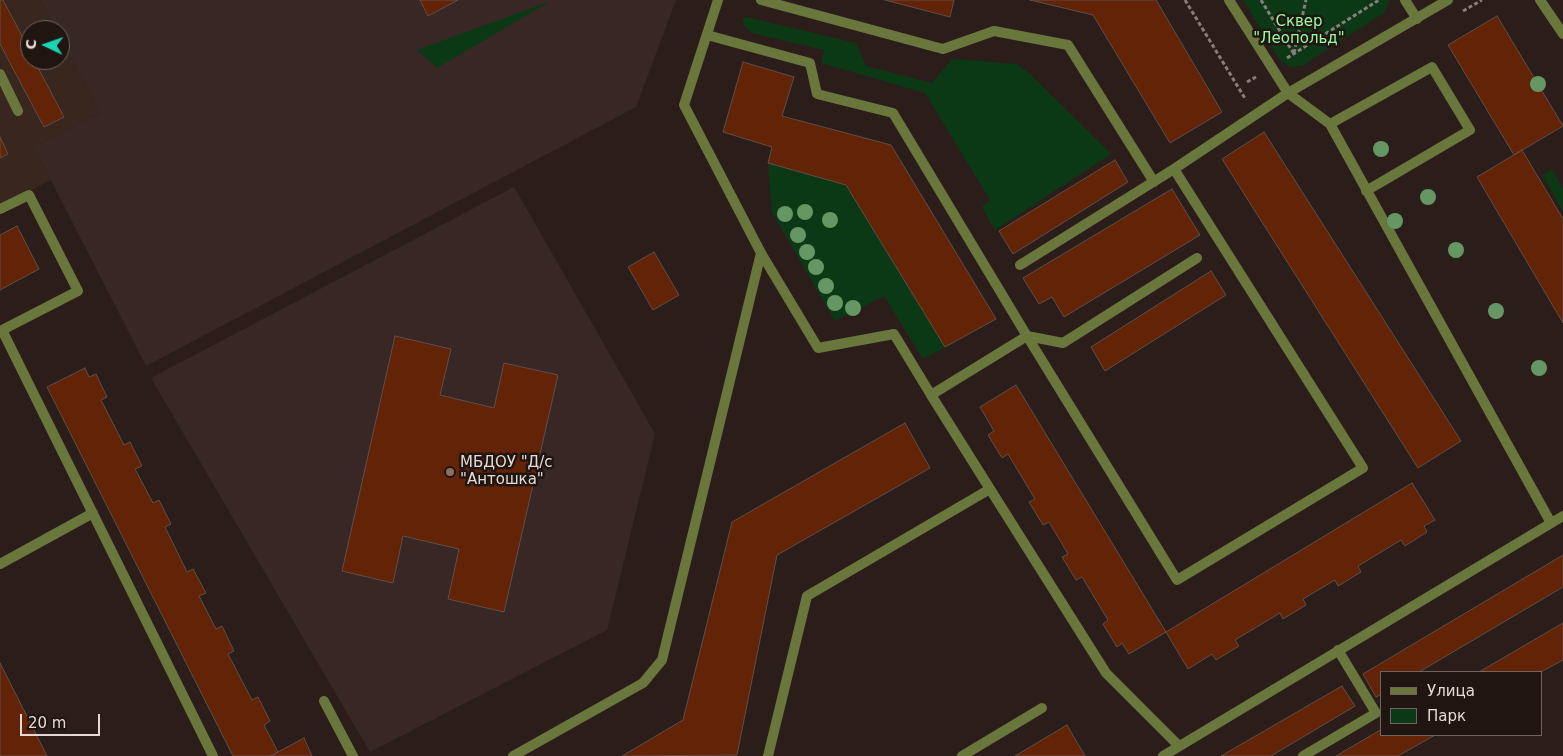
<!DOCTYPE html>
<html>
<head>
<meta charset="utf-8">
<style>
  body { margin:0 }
  #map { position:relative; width:1563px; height:756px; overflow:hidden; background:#2b1e1a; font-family:"DejaVu Sans",sans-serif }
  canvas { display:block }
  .legend { position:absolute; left:1380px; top:671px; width:162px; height:65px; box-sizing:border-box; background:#211511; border:1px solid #6f6460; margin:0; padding:6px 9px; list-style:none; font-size:15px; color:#e3dad7 }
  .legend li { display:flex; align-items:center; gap:10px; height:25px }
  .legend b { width:25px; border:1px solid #6f6460 }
  .north { position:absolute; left:20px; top:20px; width:50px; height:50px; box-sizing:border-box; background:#211511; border:1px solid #6f6460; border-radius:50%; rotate:273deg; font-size:14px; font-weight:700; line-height:20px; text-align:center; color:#e3dad7 }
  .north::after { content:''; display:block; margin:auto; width:18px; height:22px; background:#1ad5b2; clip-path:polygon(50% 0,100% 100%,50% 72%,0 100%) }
  .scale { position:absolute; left:20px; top:714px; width:80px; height:22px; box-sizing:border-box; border:2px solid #e3dad7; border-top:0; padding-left:6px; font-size:15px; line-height:18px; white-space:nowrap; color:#e3dad7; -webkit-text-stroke:4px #211511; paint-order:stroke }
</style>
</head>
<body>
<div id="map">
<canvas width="1563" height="756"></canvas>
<ul class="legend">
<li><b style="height:6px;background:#69763c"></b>Улица</li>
<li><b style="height:14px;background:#0c3915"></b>Парк</li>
</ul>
<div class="north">С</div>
<div class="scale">20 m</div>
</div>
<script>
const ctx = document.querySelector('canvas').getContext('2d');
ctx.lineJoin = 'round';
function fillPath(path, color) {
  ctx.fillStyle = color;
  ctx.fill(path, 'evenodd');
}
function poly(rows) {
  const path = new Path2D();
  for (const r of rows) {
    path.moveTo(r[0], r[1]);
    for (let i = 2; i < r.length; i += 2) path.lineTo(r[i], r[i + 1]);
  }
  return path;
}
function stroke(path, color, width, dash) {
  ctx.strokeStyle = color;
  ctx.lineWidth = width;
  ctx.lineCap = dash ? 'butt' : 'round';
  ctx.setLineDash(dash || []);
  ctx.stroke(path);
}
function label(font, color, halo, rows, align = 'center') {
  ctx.font = font + ' "DejaVu Sans",sans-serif';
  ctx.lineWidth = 5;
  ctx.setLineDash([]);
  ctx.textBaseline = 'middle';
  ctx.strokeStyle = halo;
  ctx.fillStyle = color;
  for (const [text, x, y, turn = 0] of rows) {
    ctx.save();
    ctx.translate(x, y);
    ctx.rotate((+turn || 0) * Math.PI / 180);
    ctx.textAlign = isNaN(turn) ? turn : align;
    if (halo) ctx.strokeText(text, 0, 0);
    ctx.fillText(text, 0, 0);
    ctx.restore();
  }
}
const built = poly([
  [0,0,41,0,56,30,30,30,30,60,60,60,60,37,100,113,34,147,51,180,0,206]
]);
const education = poly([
  [41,0,676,0,636,107,146,366,34,147,100,113,60,37,60,30,56,30],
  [514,187,655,434,607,630,370,752,151,378]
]);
const green = poly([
  [1243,0,1390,0,1385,12,1302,66,1290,67,1279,59],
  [551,1,437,68,417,50],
  [746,17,856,43,866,66,932,83,952,59,1017,64,1031,75,1111,154,995,230,982,207,990,200,925,93,821,63,824,50,752,33,745,27,742,20],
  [768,163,846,185,945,347,923,359,884,296,835,321,772,212],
  [1552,169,1563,189,1563,211,1543,176]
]);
const building = poly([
  [0,0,3,0,30,51,30,60,34,60,64,117,44,127,0,44,0,0],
  [420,0,458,0,428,16,420,0],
  [885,0,954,0,950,17,885,0],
  [1030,0,1156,0,1222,112,1170,143,1093,15,1030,0],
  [1497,16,1563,126,1514,155,1448,45,1497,16],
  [743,62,794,77,782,116,891,145,996,319,945,347,846,185,768,163,772,147,723,132,743,62],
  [1264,132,1461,441,1418,468,1222,159,1264,132],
  [0,137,8,154,0,158,0,137],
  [1522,150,1563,219,1563,323,1477,177,1522,150],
  [1115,160,1128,182,1013,254,999,231,1115,160],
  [1172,189,1200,235,1064,317,1052,297,1039,304,1023,278,1172,189],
  [17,226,39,269,0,290,0,235,17,226],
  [654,252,679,295,653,310,628,267,654,252],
  [1211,271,1226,295,1105,371,1091,347,1211,271],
  [395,336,451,349,440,395,494,408,504,363,558,375,504,612,448,599,459,549,403,536,393,583,342,571,395,336],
  [85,368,89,377,96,374,107,397,101,400,124,445,130,442,142,466,135,469,153,503,159,500,171,524,165,527,187,572,193,569,206,593,199,596,216,629,222,626,234,651,228,654,252,700,258,697,270,721,264,725,278,752,271,756,233,756,47,387,85,368],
  [1016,385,1166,632,1129,654,1122,643,1117,647,1103,624,1108,620,1082,577,1076,580,1062,557,1068,554,1049,522,1043,525,1029,502,1035,499,1008,454,1002,458,988,435,994,431,980,407,1016,385],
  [905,423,930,468,777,555,737,755,622,756,683,720,732,522,905,423],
  [1412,483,1435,520,1424,526,1427,532,1405,546,1401,540,1358,566,1361,572,1338,586,1335,580,1303,599,1306,605,1283,619,1280,613,1235,640,1239,646,1216,660,1212,654,1188,669,1166,632,1412,483],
  [1563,555,1563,587,1419,672,1382,672,1382,694,1376,697,1363,674,1563,555],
  [1563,623,1563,660,1541,672,1479,672,1563,623],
  [0,663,47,756,0,756,0,663],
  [1342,686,1355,706,1271,756,1221,756,1342,686],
  [1067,725,1085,756,1015,756,1067,725],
  [1382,729,1382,735,1435,735,1398,756,1336,756,1382,729],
  [304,738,312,756,271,756,278,752,304,738]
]);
const path = poly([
  [1185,0,1246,100],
  [1261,0,1294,54],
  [1463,11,1482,0],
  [1294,53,1306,0],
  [1287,58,1379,0],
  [1247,82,1256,77]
]);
const service = poly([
  [761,0,943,49,994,31,1068,45,1154,182],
  [1229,0,1288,93,1330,124,1551,523],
  [1405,0,1417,19],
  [1540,0,1563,34],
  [707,35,810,63,817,94,893,113,1027,336,1177,580,1363,468,1174,169],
  [0,74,18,111],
  [1330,124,1432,67,1470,130,1366,191],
  [0,209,29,195,78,291,2,330],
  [761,253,818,348,894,334,931,395,1027,336,1063,343,1197,258],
  [1020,265,1174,169,1288,93],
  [0,331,2,330,213,756],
  [931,395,990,489],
  [0,564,93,513],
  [324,701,353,756],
  [768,756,807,596,990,489,1106,673,1179,746],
  [962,756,1042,708],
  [1303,756,1376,713,1338,650]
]);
const minor = poly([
  [1288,93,1448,0],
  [513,756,643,683,662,660,761,253,684,105,718,0],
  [1163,756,1563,516]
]);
const trees = [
  [1538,84],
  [1381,149],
  [1428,197],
  [805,212],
  [785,214],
  [830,220],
  [1395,221],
  [798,235],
  [1456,250],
  [807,252],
  [816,267],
  [826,286],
  [835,303],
  [853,308],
  [1496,311],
  [1539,368]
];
const markers = [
  [450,472,5,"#8d6e63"]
];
const parkNames = [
  ["Сквер",1299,22],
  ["\"Леопольд\"",1299,39]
];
const poiNames = [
  ["МБДОУ \"Д/с",460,463],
  ["\"Антошка\"",460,480]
];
fillPath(built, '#38261f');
fillPath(education, '#392726');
fillPath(green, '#0c3915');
fillPath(building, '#632306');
stroke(building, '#5e4f49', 1);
stroke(path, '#887d7a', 3, [4, 2.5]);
stroke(service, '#69763c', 10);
stroke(minor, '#69763c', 10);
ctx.fillStyle = '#659764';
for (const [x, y] of trees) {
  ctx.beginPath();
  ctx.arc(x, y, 8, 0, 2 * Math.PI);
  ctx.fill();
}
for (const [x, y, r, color] of markers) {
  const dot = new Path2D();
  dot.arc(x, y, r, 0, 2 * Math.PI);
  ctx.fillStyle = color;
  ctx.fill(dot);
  stroke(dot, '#211511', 2);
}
label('15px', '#94faa0', '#211511', parkNames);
label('15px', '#e3dad7', '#211511', poiNames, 'left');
</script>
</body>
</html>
